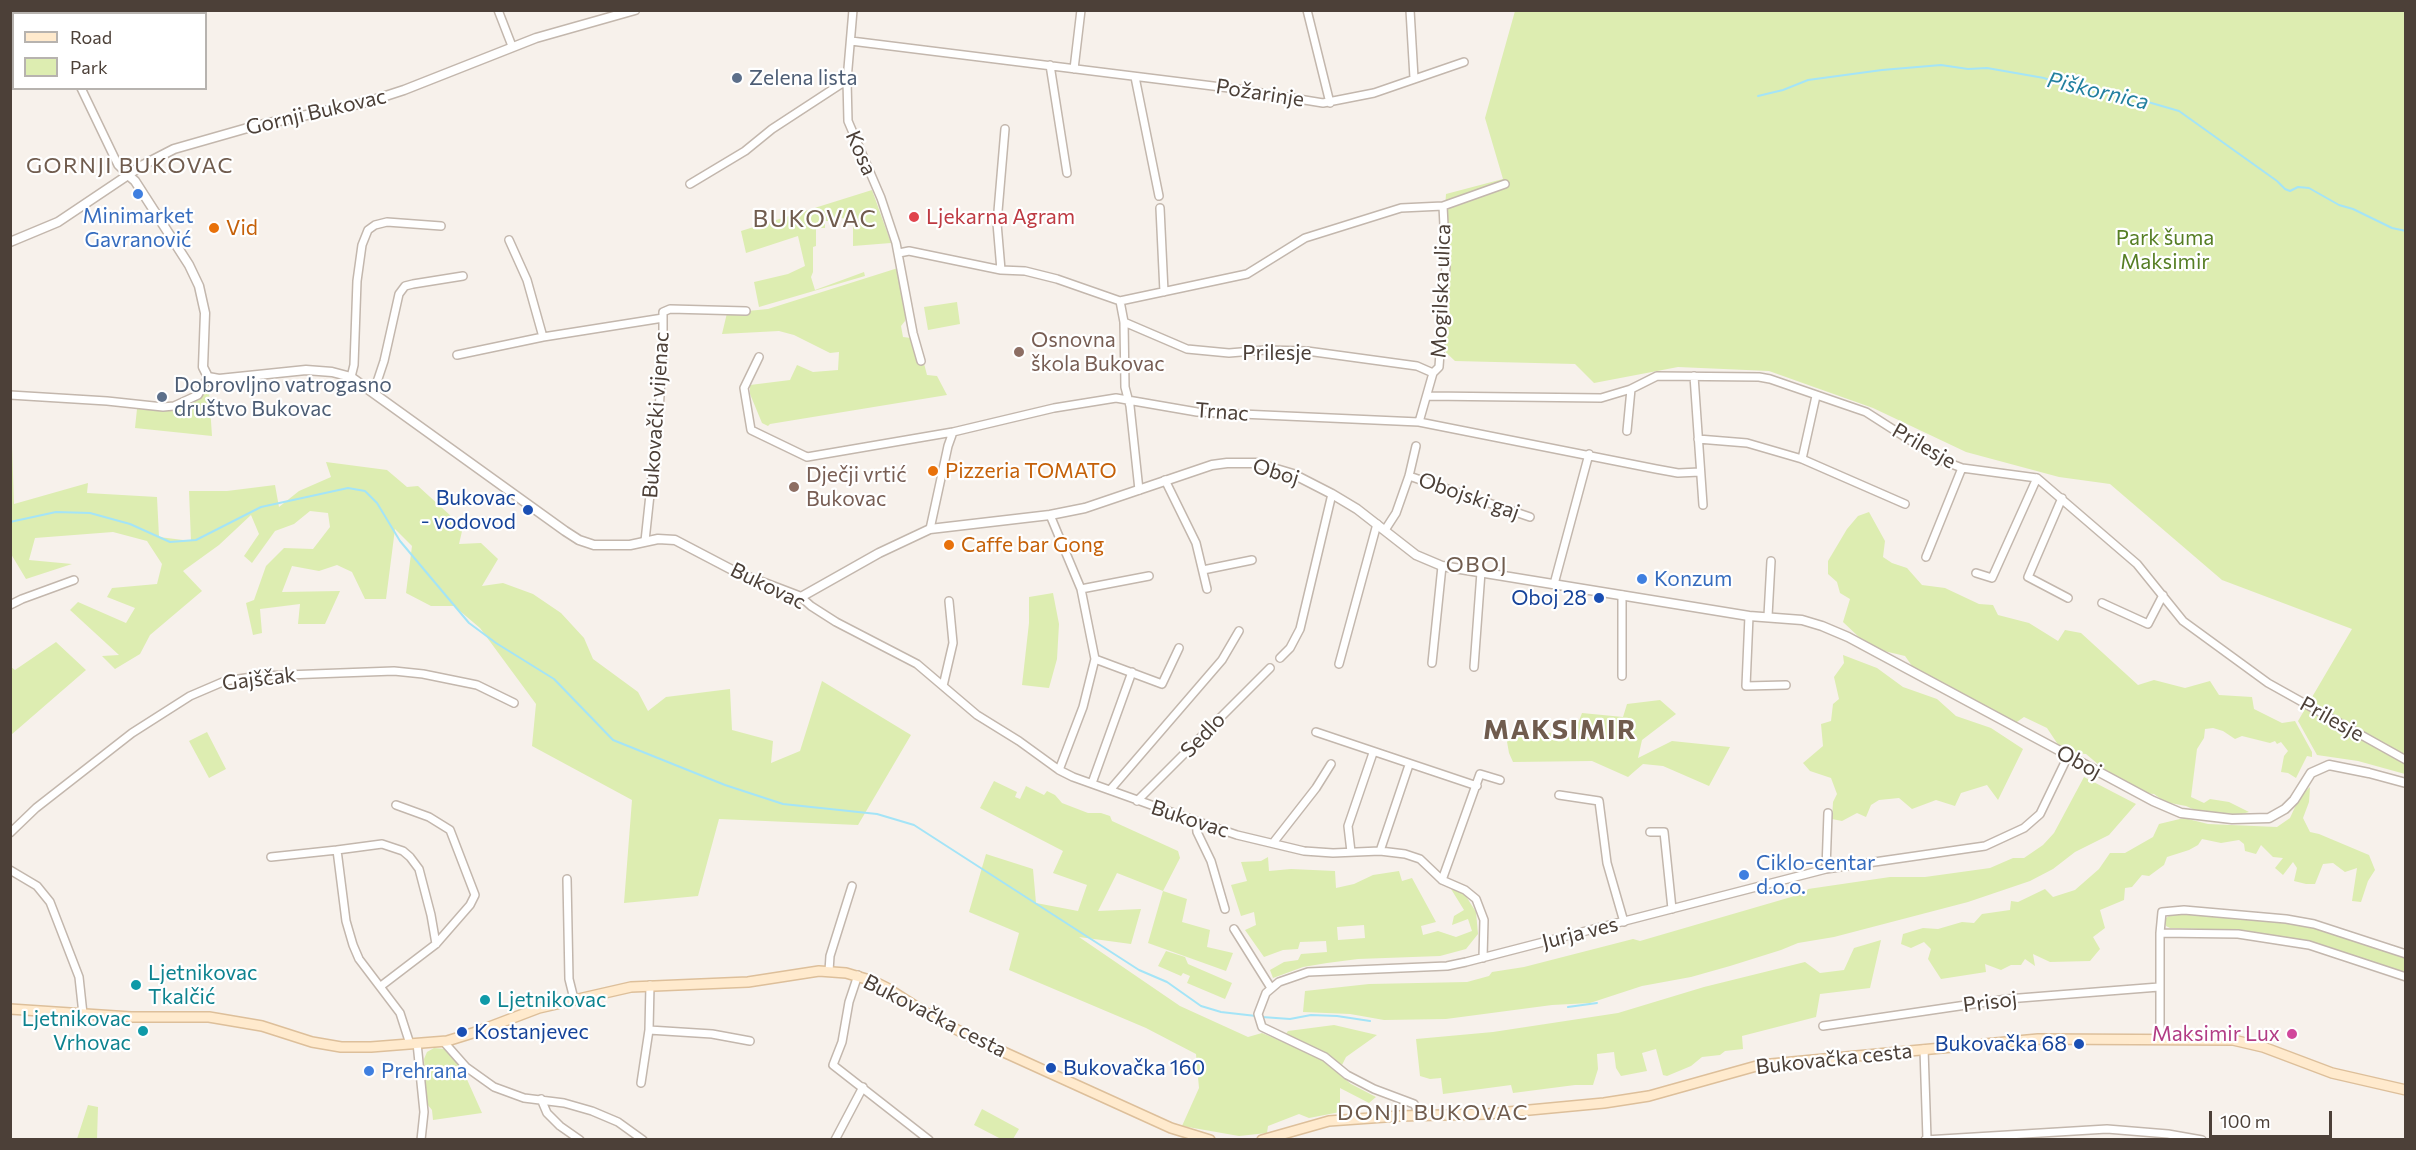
<!DOCTYPE html>
<html>
<head>
<meta charset="utf-8">
<style>
  body { margin:0 }
  #map { position:relative; width:2416px; height:1150px; overflow:hidden; background:#f7f1eb; font-family:Commissioner,sans-serif }
  canvas { display:block }
  .frame { position:absolute; inset:0; border:12px solid #4c4038; pointer-events:none }
  .legend { position:absolute; left:12px; top:12px; width:195px; height:78px; box-sizing:border-box; background:#fff; border:2px solid #b7b3af; margin:0; padding:8px 10px; list-style:none; font-size:18px; color:#4c4038 }
  .legend li { display:flex; align-items:center; gap:12px; height:30px }
  .legend b { width:30px; border:2px solid #b7b3af }
  .scale { position:absolute; left:2209px; top:1111px; width:123px; height:27px; box-sizing:border-box; border:3px solid #4c4038; border-top:0; padding-left:8px; font-size:18px; line-height:21px; white-space:nowrap; color:#4c4038; -webkit-text-stroke:4px #fff; paint-order:stroke }
</style>
</head>
<body>
<div id="map">
<canvas width="2416" height="1150"></canvas>
<div class="frame"></div>
<ul class="legend">
<li><b style="height:8px;background:#ffeacd"></b>Road</li>
<li><b style="height:16px;background:#ddedb1"></b>Park</li>
</ul>
<div class="scale">100 m</div>
</div>
<script>
const ctx = document.querySelector('canvas').getContext('2d');
ctx.lineJoin = 'round';
function fillPath(path, color) {
  ctx.fillStyle = color;
  ctx.fill(path, 'evenodd');
}
function poly(rows) {
  const path = new Path2D();
  for (const r of rows) {
    path.moveTo(r[0], r[1]);
    for (let i = 2; i < r.length; i += 2) path.lineTo(r[i], r[i + 1]);
  }
  return path;
}
function stroke(path, color, width, dash) {
  ctx.strokeStyle = color;
  ctx.lineWidth = width;
  ctx.lineCap = dash ? 'butt' : 'round';
  ctx.setLineDash(dash || []);
  ctx.stroke(path);
}
function label(font, color, halo, rows, align = 'center') {
  ctx.font = font + ' Commissioner,sans-serif';
  ctx.lineWidth = 4.5;
  ctx.setLineDash([]);
  ctx.textBaseline = 'middle';
  ctx.strokeStyle = halo;
  ctx.fillStyle = color;
  for (const [text, x, y, turn = 0] of rows) {
    ctx.save();
    ctx.translate(x, y);
    ctx.rotate((+turn || 0) * Math.PI / 180);
    ctx.textAlign = isNaN(turn) ? turn : align;
    if (halo) ctx.strokeText(text, 0, 0);
    ctx.fillText(text, 0, 0);
    ctx.restore();
  }
}
const green = poly([
  [1515,11,2405,11,2405,774,2358,761,2317,755,2298,721,2352,629,2222,580,2110,484,2059,477,1966,452,1873,408,1769,371,1678,367,1594,383,1575,364,1455,361,1436,343,1446,194,1503,179,1485,118],
  [872,190,891,243,853,246,853,220,835,217,835,221,825,221,825,228,816,228,816,246,813,247,813,272,811,277,815,290,864,272,865,276,759,307,754,282,788,274,805,266,798,236,746,253,741,231],
  [898,268,907,312,905,321,901,326,903,337,911,338,912,345,919,344,927,375,937,376,947,395,770,424,768,426,762,423,750,394,750,385,790,380,797,365,813,372,838,370,839,352,830,353,794,335,779,331,722,334,727,313,768,309],
  [957,302,960,324,928,330,924,307],
  [209,391,212,436,135,428,137,409,177,411],
  [12,445,14,504,88,483,87,493,157,497,159,537,191,541,189,491,227,491,275,485,279,507,299,491,331,477,326,462,387,470,407,487,418,486,463,527,459,544,481,543,498,559,482,586,503,583,533,594,561,613,584,638,593,659,638,692,648,711,666,697,730,689,732,730,773,741,771,763,800,751,822,681,911,735,858,825,719,819,698,896,624,903,632,800,532,746,536,704,480,628,454,606,431,606,406,593,412,546,395,529,386,599,365,599,352,572,337,565,319,571,292,566,282,592,340,591,325,624,298,624,300,604,260,609,262,633,253,635,246,603,254,600,266,566,284,548,313,549,330,527,328,513,310,511,294,524,275,531,252,563,244,556,259,534,251,515,219,545,183,571,202,591,150,635,140,654,115,669,102,656,119,655,70,610,78,602,126,623,135,608,107,597,112,588,157,584,162,564,147,541,113,532,35,538,29,560,72,564,26,579,11,554,10,446],
  [1869,512,1885,541,1883,557,1892,563,1907,568,1922,585,1945,588,1979,604,1993,605,1998,615,2029,623,2058,641,2065,630,2081,633,2138,685,2154,680,2185,688,2210,681,2219,695,2252,697,2254,709,2282,723,2295,721,2312,752,2312,757,2307,756,2296,778,2288,773,2281,772,2284,756,2288,751,2281,742,2277,744,2275,741,2270,743,2242,736,2235,739,2223,731,2213,728,2205,729,2204,738,2197,749,2191,797,2204,803,2210,799,2229,802,2249,812,2238,815,2197,811,2186,806,2165,802,2154,794,2144,793,2127,782,2119,782,2086,754,2073,753,2059,746,2047,728,2024,717,2014,724,1917,673,1905,656,1884,651,1861,639,1843,622,1850,599,1840,593,1837,582,1828,574,1828,561,1847,529,1858,516],
  [1053,593,1059,624,1057,659,1049,688,1022,685,1029,623,1029,597],
  [56,642,86,670,11,735,11,667,15,670],
  [1843,655,1877,668,1903,687,1937,699,1956,716,1991,728,2023,749,1998,800,1987,785,1961,793,1955,806,1936,800,1912,809,1899,798,1879,800,1871,805,1866,817,1857,813,1842,821,1832,819,1833,802,1837,794,1831,778,1810,771,1803,763,1823,746,1821,724,1831,721,1833,704,1839,699,1834,677,1844,663],
  [1660,700,1676,714,1642,740,1638,758,1672,741,1730,747,1709,786,1663,766,1643,764,1628,777,1592,761,1513,762,1509,753,1506,736,1575,731,1582,713,1623,717,1627,704],
  [207,732,226,769,209,778,189,741],
  [2084,777,2136,804,2109,835,2075,852,2053,869,2030,881,1968,902,1834,937,1798,943,1781,950,1730,966,1691,977,1642,986,1590,1003,1552,1005,1446,1019,1384,1020,1350,1014,1303,1012,1305,991,1369,984,1467,982,1489,976,1492,972,1524,967,1633,939,1640,941,1805,893,1808,889,1890,877,1925,877,1990,868,2013,858,2024,858,2043,845,2054,833],
  [994,781,1017,792,1015,797,1020,799,1026,786,1044,795,1047,791,1055,795,1062,803,1088,813,1101,813,1110,816,1112,821,1178,851,1180,858,1163,891,1187,899,1182,922,1210,930,1207,947,1233,953,1226,971,1148,943,1163,891,1117,873,1098,911,1141,909,1131,944,1079,937,1180,1006,1248,1037,1262,1033,1305,1051,1322,1060,1351,1084,1376,1097,1369,1103,1340,1088,1340,1112,1309,1118,1299,1114,1268,1126,1267,1133,1239,1136,1182,1126,1199,1088,1196,1054,1146,1028,1009,970,1019,933,969,912,986,854,1033,869,1036,903,1078,911,1087,885,1053,873,1063,851,980,808],
  [2310,787,2309,802,2303,818,2310,832,2319,834,2369,855,2375,870,2368,881,2361,902,2352,901,2357,868,2345,872,2333,863,2323,864,2315,884,2306,884,2294,881,2297,868,2293,862,2283,875,2275,868,2283,858,2273,857,2261,845,2256,854,2245,851,2244,844,2239,840,2221,843,2202,839,2198,845,2189,850,2167,857,2164,865,2149,876,2142,875,2132,887,2125,888,2124,900,2100,910,2105,928,2093,937,2100,949,2090,961,2050,962,2033,954,2035,966,2025,959,2021,965,2011,965,2001,970,1985,964,1986,972,1941,979,1928,959,1931,949,1924,942,1911,948,1901,944,1903,934,1923,928,1938,929,1962,922,1974,923,1982,914,2010,910,2011,901,2018,902,2045,889,2053,897,2075,890,2099,869,2110,853,2125,853,2153,837,2159,824,2184,818,2208,824,2277,827,2290,818,2300,796],
  [1268,857,1269,871,1291,869,1335,871,1336,888,1354,884,1373,875,1399,871,1402,881,1412,878,1436,922,1421,926,1423,935,1438,931,1456,937,1472,931,1468,919,1452,925,1454,916,1464,910,1451,889,1464,893,1476,912,1478,934,1466,949,1440,956,1358,959,1327,963,1303,967,1273,978,1270,970,1284,962,1298,960,1301,954,1327,952,1326,941,1300,942,1298,949,1283,950,1264,957,1245,930,1256,925,1254,912,1241,916,1231,885,1247,881,1241,862,1261,861],
  [1364,925,1365,938,1338,940,1337,927],
  [2171,914,2266,919,2310,927,2405,958,2405,973,2329,947,2286,937,2235,930,2170,928,2166,926,2165,919],
  [1881,940,1870,988,1820,994,1816,1017,1742,1036,1743,1049,1725,1051,1720,1055,1702,1057,1691,1066,1667,1076,1663,1075,1656,1049,1642,1053,1647,1071,1621,1076,1616,1068,1614,1052,1597,1054,1598,1069,1593,1085,1575,1085,1513,1093,1511,1085,1443,1094,1441,1078,1430,1079,1420,1076,1416,1039,1493,1032,1618,1013,1704,987,1805,962,1820,973,1844,970,1854,948],
  [1166,951,1185,957,1188,964,1232,983,1225,999,1187,983,1190,976,1183,973,1181,976,1158,966],
  [1334,1025,1377,1035,1346,1057,1342,1065,1325,1053,1285,1035,1288,1031],
  [434,1048,446,1049,468,1072,465,1075,482,1113,433,1120,432,1110,427,1104,424,1059,427,1052],
  [88,1105,98,1107,97,1139,77,1139],
  [982,1109,1019,1129,1013,1139,1001,1139,974,1125]
]);
const stream = poly([
  [1758,96,1783,90,1808,80,1882,70,1941,65,1968,69,1987,68,2044,78,2073,89,2110,91,2179,111,2277,181,2285,189,2290,191,2298,187,2309,188,2339,205,2353,209,2392,228,2406,231],
  [10,522,56,512,90,513,130,524,170,542,196,540,261,507,348,488,365,491,377,503,400,541,469,623,496,643,554,679,613,740,725,785,783,804,877,814,914,825,1139,970,1167,982,1201,1006,1221,1012,1256,1016],
  [1568,1007,1597,1003],
  [1262,1017,1290,1019,1311,1015,1337,1016,1370,1021]
]);
const minor = poly([
  [35,10,37,14],
  [498,10,512,46],
  [853,10,847,80,848,121,881,198,896,243,913,333,921,361],
  [1307,10,1330,103],
  [1410,10,1414,78],
  [851,41,1237,89,1323,103,1374,93,1464,62],
  [1050,65,1067,173],
  [1074,69,1081,10],
  [1135,77,1159,196],
  [81,88,118,165,128,175],
  [690,184,745,151,772,129,847,80],
  [1160,208,1164,292],
  [509,240,527,280,543,337],
  [899,253,909,251,1001,270,1025,271,1057,279,1120,301,1247,274,1305,238,1401,208,1443,206,1505,184],
  [1001,270,997,223,1005,129],
  [1120,301,1124,322,1125,387,1130,406,1139,490],
  [1124,322,1187,349,1229,353,1265,350,1307,351,1417,366,1433,373],
  [457,355,543,337,663,318],
  [759,357,744,388,751,430,807,457,953,432,1054,408,1116,398,1197,412,1419,422,1656,469,1678,473,1700,472],
  [1433,373,1439,367,1441,338,1446,265,1443,206],
  [1694,376,1703,505],
  [351,377,354,365,357,281,362,245,368,230,375,225,387,222,441,226],
  [374,391,384,361,399,294,405,286,413,284,463,276],
  [10,395,107,401,163,407,174,406,198,395,208,377],
  [1427,396,1601,398,1631,389,1657,376,1759,377,1770,379,1866,412,1941,460,1962,468,2037,478,2137,564,2183,621,2268,683,2406,760],
  [1419,422,1433,373],
  [1627,431,1631,389],
  [1698,439,1747,443,1802,459,1905,504],
  [1802,459,1816,396],
  [1409,476,1530,517],
  [1165,480,1196,543,1207,589],
  [2062,498,2028,577,2068,598],
  [1050,515,1081,589,1095,659,1083,707,1059,770],
  [930,529,948,446,953,432],
  [1385,530,1396,513,1409,476,1416,446],
  [645,541,659,411,663,348,663,312,670,309,746,311],
  [1926,557,1962,468],
  [1203,570,1252,560],
  [1976,573,1992,578,2037,478],
  [1554,584,1589,454],
  [1081,589,1149,576],
  [1622,595,1622,676],
  [801,597,811,606,836,622,917,664,977,715,1019,741,1059,770,1073,777,1196,821,1237,835,1304,851,1333,853,1380,851,1405,854,1420,859,1442,880,1465,890,1476,899,1484,920,1483,958],
  [2102,603,2148,624,2163,595],
  [10,605,22,599,74,580],
  [1749,616,1746,686,1786,685],
  [1768,616,1771,561],
  [1280,658,1290,648,1300,629,1332,494],
  [1095,659,1162,684,1179,648],
  [1432,663,1442,566],
  [1339,664,1377,524],
  [1474,667,1481,572],
  [943,686,953,643,949,601],
  [1316,732,1477,786],
  [1092,783,1132,672],
  [1110,790,1222,660,1239,631],
  [1559,795,1599,801,1607,863,1624,922],
  [1137,801,1270,668],
  [1196,821,1197,832,1211,861,1225,909],
  [1650,832,1664,832,1672,909],
  [10,833,36,808,132,733,190,696,225,681,259,676,394,671,423,674,477,685,514,703],
  [1273,843,1316,788,1331,764],
  [1380,851,1409,765],
  [1351,852,1348,826,1373,753],
  [271,857,337,850],
  [1826,869,1828,813],
  [10,870,37,886,50,902,79,977,83,1014],
  [567,879,569,979,574,999],
  [1442,880,1480,774,1500,780],
  [1234,929,1271,988],
  [2160,933,2238,934,2309,945,2406,977],
  [829,971,830,956,852,886],
  [858,975,849,1002,842,1042,833,1065,929,1140],
  [381,986,436,944,470,905,475,895,450,830,429,817,396,805],
  [1823,1026,2007,999,2159,987],
  [649,1030,712,1034,750,1041],
  [2160,1040,2160,933,2162,912,2184,910,2286,919,2314,924,2406,954],
  [443,1041,466,1067,494,1087,524,1098,564,1103,592,1111,618,1122,643,1140],
  [417,1043,424,1112,421,1140],
  [410,1044,400,1013,359,959,353,945,346,921,337,850,382,844,403,851,410,857,419,869,431,915,436,944],
  [1924,1049,1927,1139],
  [641,1083,649,1030,650,985],
  [541,1099,547,1113,560,1126,580,1140],
  [1417,1116,1416,1107,1414,1104,1374,1089,1347,1075,1325,1057,1262,1027,1258,1014,1266,993,1279,982,1308,972,1447,966,1466,962,1826,869,1985,846,2024,828,2040,814,2068,756],
  [835,1140,863,1087],
  [1925,1140,2107,1129,2168,1134,2202,1140]
]);
const tertiary = poly([
  [128,175,135,181,189,265,199,286,205,313,203,367,208,377,219,379,306,370,332,372,351,377,565,531,579,540,594,545,630,545,658,539,675,540,738,573,801,597,879,553,930,529,1050,515,1085,508,1212,465,1227,463,1256,463,1293,474,1332,494,1357,509,1416,555,1442,566,1749,616,1802,620,1822,626,1848,637,2153,801,2181,813,2232,819,2269,818,2285,809,2294,800,2311,773,2329,765,2369,773,2406,783],
  [10,242,58,222,143,165,174,149,251,127,367,102,404,90,536,38,635,10]
]);
const secondary = poly([
  [10,1009,131,1017,209,1017,262,1026,312,1042,341,1047,371,1047,447,1041,476,1032,539,1008,631,987,748,982,819,971,846,973,873,981,887,988,934,1018,975,1039,1171,1128,1210,1140],
  [1262,1140,1329,1121,1399,1116,1487,1114,1604,1103,1649,1096,1760,1065,2038,1039,2233,1040,2263,1047,2332,1073,2406,1090]
]);
const markers = [
  [737,78,6,"#5c6f8a"],
  [138,194,6,"#3f7fe0"],
  [914,217,6,"#e0444e"],
  [214,228,6,"#e8710a"],
  [1019,352,6,"#8d6e63"],
  [162,397,6,"#5c6f8a"],
  [933,471,6,"#e8710a"],
  [794,487,6,"#8d6e63"],
  [528,510,6,"#1a4fb4"],
  [949,545,6,"#e8710a"],
  [1642,579,6,"#3f7fe0"],
  [1599,598,6,"#1a4fb4"],
  [1744,875,6,"#3f7fe0"],
  [136,985,6,"#0f9aa8"],
  [485,1000,6,"#0f9aa8"],
  [143,1031,6,"#0f9aa8"],
  [462,1032,6,"#1a4fb4"],
  [2292,1034,6,"#d1479c"],
  [2079,1044,6,"#1a4fb4"],
  [1051,1068,6,"#1a4fb4"],
  [369,1071,6,"#3f7fe0"]
];
const serviceNames = [
  ["Zelena lista",749,78],
  ["Dobrovljno vatrogasno",174,385],
  ["društvo Bukovac",174,409]
];
const streetNames = [
  ["Požarinje",1260,93,9],
  ["Gornji Bukovac",316,112,-13],
  ["Kosa",861,153,66],
  ["Mogilska ulica",1441,291,-88],
  ["Prilesje",1277,353],
  ["Trnac",1222,412,4],
  ["Bukovački vijenac",656,415,-86],
  ["Prilesje",1924,446,30],
  ["Oboj",1276,472,17],
  ["Obojski gaj",1469,496,19],
  ["Bukovac",768,586,26],
  ["Gajščak",259,679,-7],
  ["Prilesje",2332,719,29],
  ["Sedlo",1203,735,-46],
  ["Oboj",2079,762,28],
  ["Bukovac",1190,819,18],
  ["Jurja ves",1580,933,-14],
  ["Prisoj",1990,1002,-7],
  ["Bukovačka cesta",935,1016,27],
  ["Bukovačka cesta",1834,1059,-6]
];
const shopNames = [
  ["Minimarket",138,216,"center"],
  ["Gavranović",138,240,"center"],
  ["Konzum",1654,579],
  ["Ciklo-centar",1756,863],
  ["d.o.o.",1756,887],
  ["Prehrana",381,1071]
];
const healthNames = [
  ["Ljekarna Agram",926,217]
];
const foodNames = [
  ["Vid",226,228],
  ["Pizzeria TOMATO",945,471],
  ["Caffe bar Gong",961,545]
];
const parkNames = [
  ["Park šuma",2165,238],
  ["Maksimir",2165,262]
];
const educationNames = [
  ["Osnovna",1031,340],
  ["škola Bukovac",1031,364],
  ["Dječji vrtić",806,475],
  ["Bukovac",806,499]
];
const transitNames = [
  ["Bukovac",516,498],
  ["- vodovod",516,522],
  ["Oboj 28",1587,598],
  ["Kostanjevec",474,1032,"left"],
  ["Bukovačka 68",2067,1044],
  ["Bukovačka 160",1063,1068,"left"]
];
const cultureNames = [
  ["Ljetnikovac",148,973],
  ["Tkalčić",148,997],
  ["Ljetnikovac",497,1000],
  ["Ljetnikovac",131,1019,"right"],
  ["Vrhovac",131,1043,"right"]
];
const hotelNames = [
  ["Maksimir Lux",2280,1034]
];
const waterNames = [
  ["Piškornica",2098,91,13]
];
const neighbourhoodNames = [
  ["GORNJI BUKOVAC",130,166],
  ["OBOJ",1477,565],
  ["DONJI BUKOVAC",1433,1113]
];
const quarterNames = [
  ["BUKOVAC",815,219]
];
const districtNames = [
  ["MAKSIMIR",1560,730]
];
fillPath(green, '#ddedb1');
stroke(stream, '#a4e4f7', 2);
stroke(minor, '#c3b7ad', 10);
stroke(tertiary, '#c3b7ad', 11);
stroke(secondary, '#ddbf9a', 12);
stroke(minor, '#fff', 7);
stroke(tertiary, '#fff', 8);
stroke(secondary, '#ffeacd', 9);
for (const [x, y, r, color] of markers) {
  const dot = new Path2D();
  dot.arc(x, y, r, 0, 2 * Math.PI);
  ctx.fillStyle = color;
  ctx.fill(dot);
  stroke(dot, '#fff', 2);
}
label('21px', '#4e5e75', '#fff', serviceNames, 'left');
label('21px', '#4c4038', '#fff', streetNames);
label('21px', '#366cbe', '#fff', shopNames, 'left');
label('21px', '#be3a42', '#fff', healthNames, 'left');
label('21px', '#c56008', '#fff', foodNames, 'left');
label('21px', '#567e24', '#fff', parkNames);
label('21px', '#785e54', '#fff', educationNames, 'left');
label('21px', '#164399', '#fff', transitNames, 'right');
label('21px', '#0d838f', '#fff', cultureNames, 'left');
label('21px', '#b23c85', '#fff', hotelNames, 'right');
label('italic 22px', '#22809f', '#fff', waterNames);
ctx.letterSpacing = '1.5px';
label('22px', '#705c4e', '#fff', neighbourhoodNames);
ctx.letterSpacing = '0px';
ctx.letterSpacing = '1.5px';
label('24px', '#705c4e', '#fff', quarterNames);
ctx.letterSpacing = '0px';
ctx.letterSpacing = '1.5px';
label('bold 27px', '#705c4e', '#fff', districtNames);
ctx.letterSpacing = '0px';
</script>
</body>
</html>
